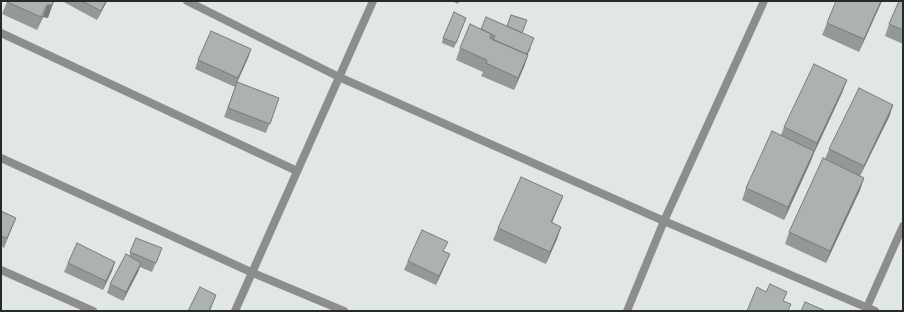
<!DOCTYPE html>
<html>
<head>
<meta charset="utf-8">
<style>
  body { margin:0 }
  #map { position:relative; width:904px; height:312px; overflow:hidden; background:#e0e7e6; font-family:"IBM Plex Sans",sans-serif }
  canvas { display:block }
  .frame { position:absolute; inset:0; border:2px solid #282a2a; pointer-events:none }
</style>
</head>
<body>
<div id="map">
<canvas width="904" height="312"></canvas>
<div class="frame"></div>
</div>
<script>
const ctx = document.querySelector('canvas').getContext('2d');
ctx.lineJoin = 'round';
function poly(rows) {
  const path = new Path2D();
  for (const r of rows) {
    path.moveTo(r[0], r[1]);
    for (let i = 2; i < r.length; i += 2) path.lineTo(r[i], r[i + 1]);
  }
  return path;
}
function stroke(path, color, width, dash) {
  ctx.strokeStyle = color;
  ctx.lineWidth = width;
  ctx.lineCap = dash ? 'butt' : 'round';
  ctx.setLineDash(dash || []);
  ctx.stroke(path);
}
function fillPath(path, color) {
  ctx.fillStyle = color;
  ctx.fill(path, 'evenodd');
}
const minor = poly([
  [187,1,339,77,664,221,875,311],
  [1,33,297,171],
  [1,158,253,273,344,311],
  [1,270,93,311],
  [867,307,903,226],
  [235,311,373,1],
  [627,311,664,221,764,1]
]);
const wall = poly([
  [62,1,107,1,97,20],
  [452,1,459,1,458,4],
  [882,1,859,52,822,35,827,23],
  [903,1,903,44,885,36,889,24],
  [7,2,48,18,43,17,37,30,2,14],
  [466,18,454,48,442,43,443,38],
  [481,29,522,33,531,48,528,54,528,55,524,67,514,90,481,76,483,72,456,60,460,48],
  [251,49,248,58,235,87,195,69,198,60],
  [847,80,842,93,814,153,810,163,784,220,742,200,746,188,781,135,784,127],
  [237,82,279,98,266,133,224,117],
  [893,105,889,117,860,176,864,178,860,190,826,263,785,244,789,232,825,159,829,149],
  [563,196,558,208,552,223,561,227,557,239,546,264,493,240,498,228],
  [1,211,16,218,4,248,1,246],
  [136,238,158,258,152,272,140,267,138,272,123,301,107,293,110,284,129,256],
  [444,252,446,263,436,285,404,270,408,261],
  [115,262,112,271,103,290,64,272,68,263]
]);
const shadedWall = poly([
  [54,1,48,18,43,17,37,30,47,5],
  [106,1,107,1,97,20,101,11],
  [881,1,882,1,859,52,864,39],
  [251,49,248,58,235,87,238,78],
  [528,55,524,67,514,90,518,78],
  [847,80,842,93,814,153,810,163,784,220,788,207,813,154,817,143],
  [893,105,889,117,859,178,864,166],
  [864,178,860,190,826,263,830,251],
  [563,196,558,208,546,235,551,222],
  [561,227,557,239,546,264,550,252],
  [450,254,446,263,436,285,439,276],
  [115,262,112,271,103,290,106,281],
  [141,263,138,272,123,301,126,292],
  [216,295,210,311,209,311]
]);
const building = poly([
  [7,1,54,1,52,5,47,5,41,17,7,2,7,1],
  [82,1,106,1,101,11,82,1],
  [836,1,881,1,864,39,827,23,836,1],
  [899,1,903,1,903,30,889,24,899,1],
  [454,12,466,18,456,43,443,38,454,12],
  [511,15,527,20,522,33,507,26,511,15],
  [486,17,534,38,527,54,493,40,495,36,481,29,486,17],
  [470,24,491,34,490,38,528,55,518,78,486,63,487,60,460,48,470,24],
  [211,31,251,49,238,78,198,60,211,31],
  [814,64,847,80,817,143,784,127,814,64],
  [237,82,279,98,270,124,228,108,237,82],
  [859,88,893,105,864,166,829,149,859,88],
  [772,131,814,151,788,207,746,188,772,131],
  [823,158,864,178,830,251,789,232,823,158],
  [521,177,563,196,551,222,561,227,550,252,498,228,521,177],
  [1,211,16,218,7,238,1,236,1,211],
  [422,230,448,242,443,251,450,254,439,276,408,261,422,230],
  [136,238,162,248,156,263,130,252,136,238],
  [77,243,115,262,106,281,68,263,77,243],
  [126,254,141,263,126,292,110,284,126,254],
  [770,284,787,292,783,301,791,304,788,311,747,311,757,287,766,292,770,284],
  [200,287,216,295,209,311,188,311,200,287],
  [805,302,826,311,801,311,805,302]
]);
stroke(minor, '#8c8e8e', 8);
fillPath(wall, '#939998');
fillPath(shadedWall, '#787d7c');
fillPath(building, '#abb2b1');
stroke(building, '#787d7c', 1);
</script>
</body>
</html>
